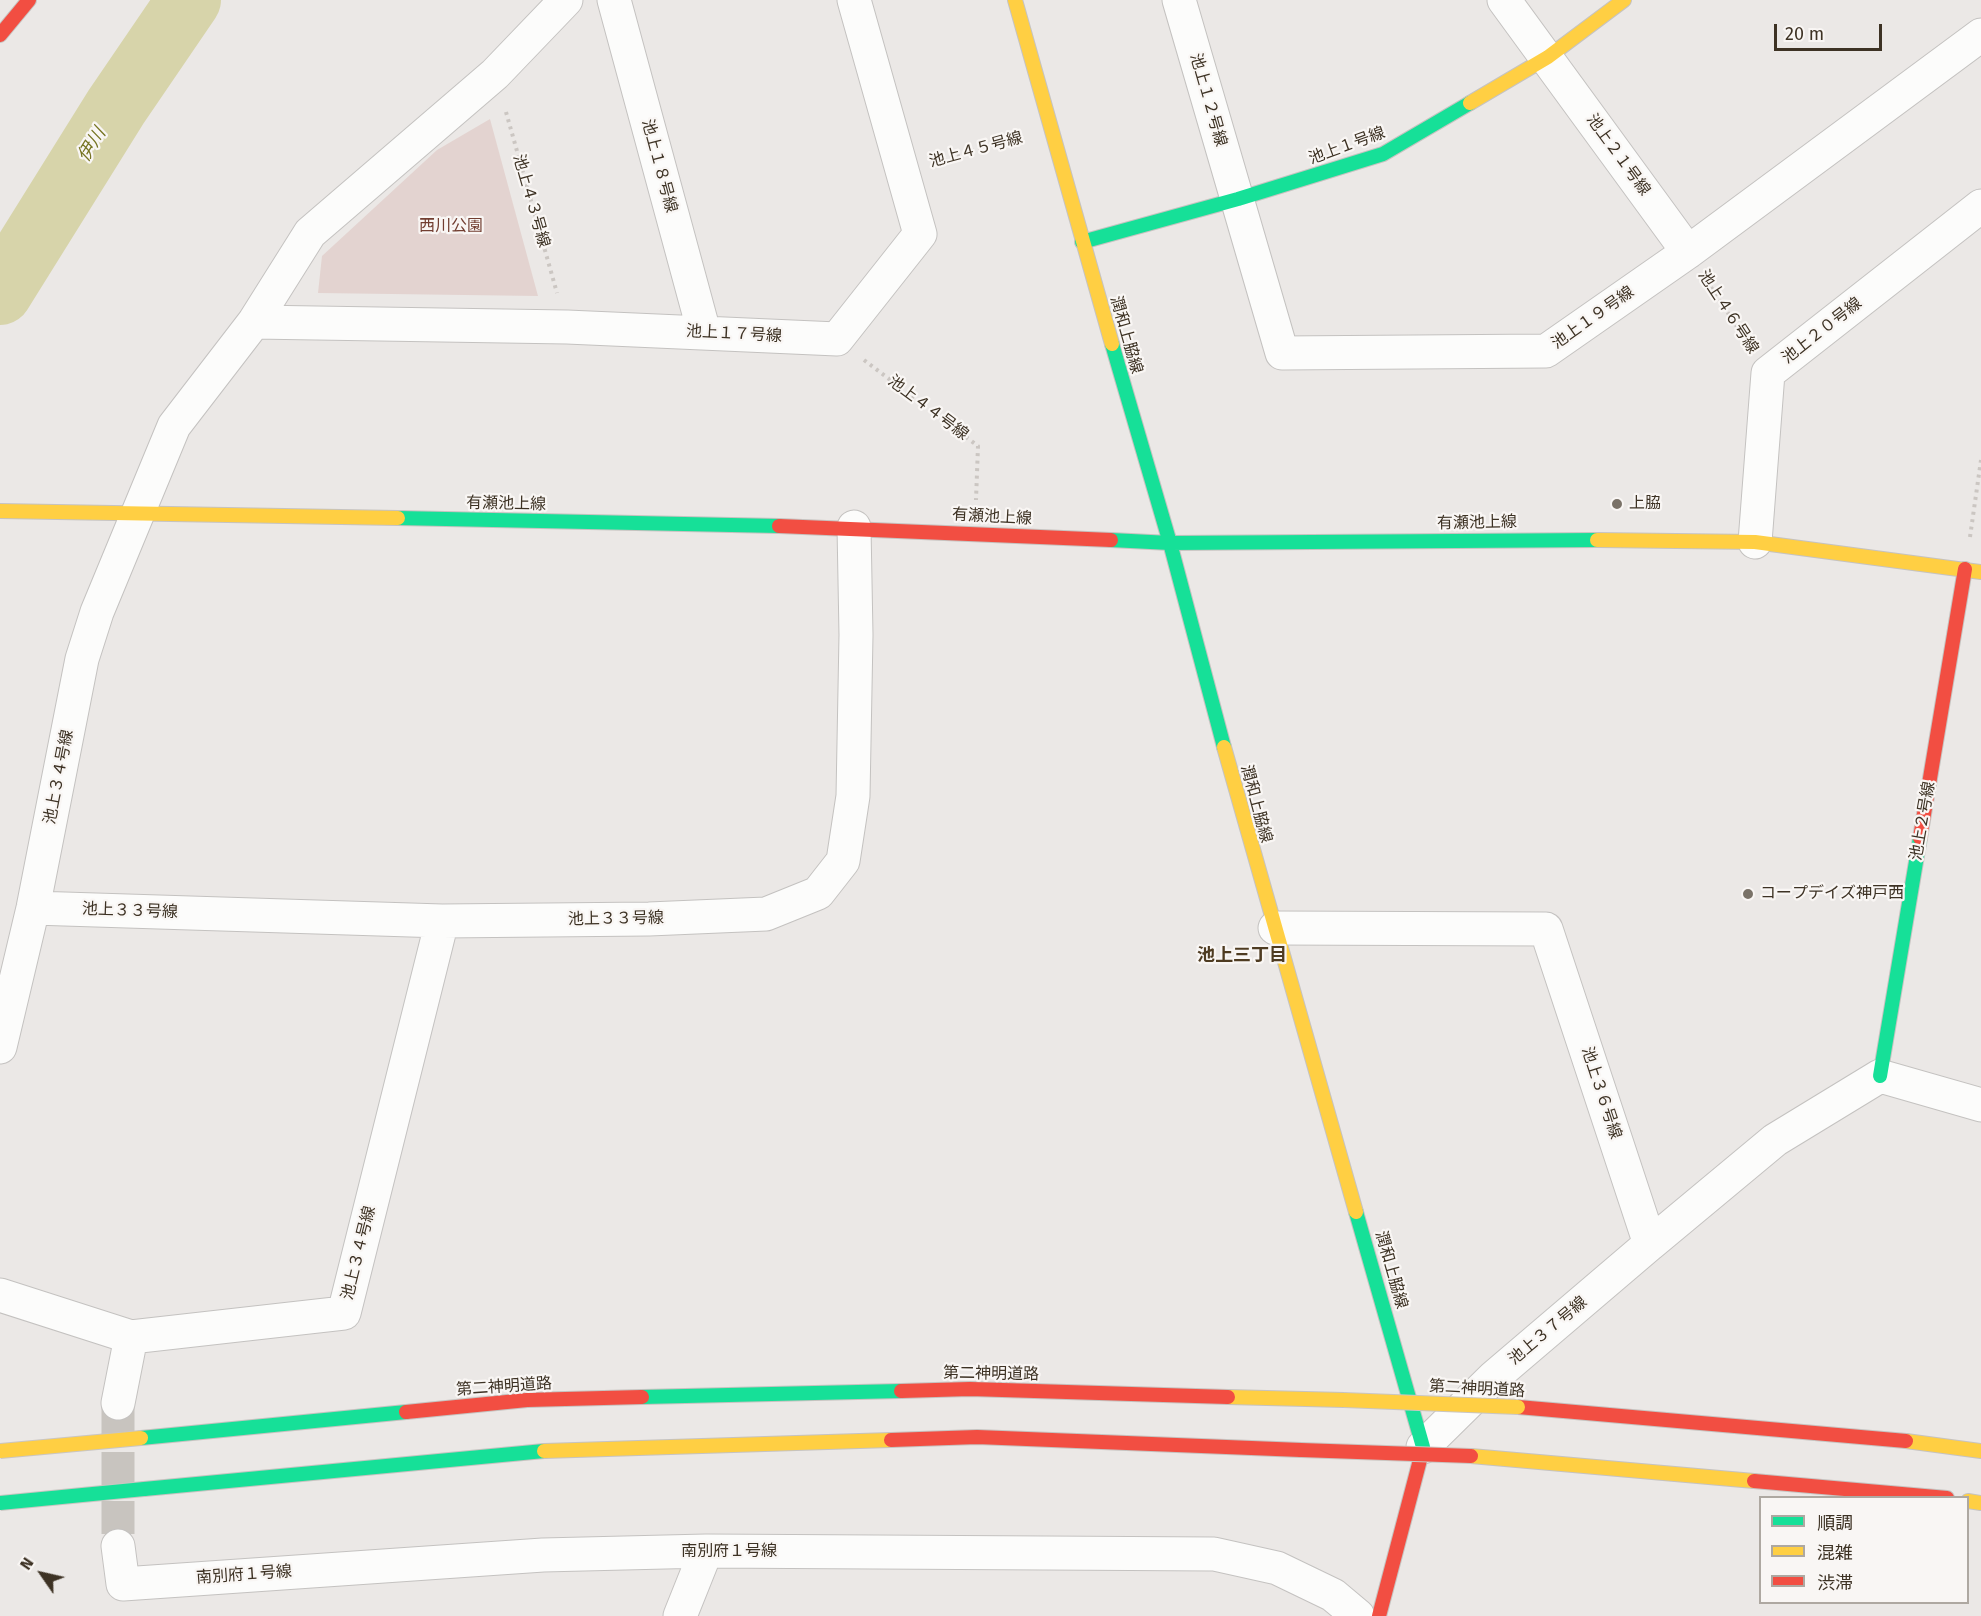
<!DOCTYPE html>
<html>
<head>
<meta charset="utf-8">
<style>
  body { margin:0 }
  #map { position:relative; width:1981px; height:1616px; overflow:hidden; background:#ebe8e6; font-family:"Fira Sans","Noto Sans JP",sans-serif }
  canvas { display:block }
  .legend { position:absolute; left:1759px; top:1496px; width:210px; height:108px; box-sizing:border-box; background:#f9f6f4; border:2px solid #aea8a1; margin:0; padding:8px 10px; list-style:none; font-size:18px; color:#3d3224 }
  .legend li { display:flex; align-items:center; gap:12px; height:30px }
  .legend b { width:30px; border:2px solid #aea8a1 }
  .north { position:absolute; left:12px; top:1544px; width:60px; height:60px; -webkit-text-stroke:4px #f9f6f4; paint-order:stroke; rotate:304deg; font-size:16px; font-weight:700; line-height:24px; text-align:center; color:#3d3224 }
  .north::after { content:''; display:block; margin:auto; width:21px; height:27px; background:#3d3224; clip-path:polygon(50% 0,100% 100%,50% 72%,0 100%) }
  .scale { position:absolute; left:1774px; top:24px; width:108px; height:27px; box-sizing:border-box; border:3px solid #3d3224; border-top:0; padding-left:8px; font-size:18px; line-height:21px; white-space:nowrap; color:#3d3224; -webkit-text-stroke:4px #f9f6f4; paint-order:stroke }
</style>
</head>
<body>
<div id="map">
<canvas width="1981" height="1616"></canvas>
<ul class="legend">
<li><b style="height:8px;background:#16e098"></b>順調</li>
<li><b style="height:8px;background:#ffcf43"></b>混雑</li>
<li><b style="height:8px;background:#f24e42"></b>渋滞</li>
</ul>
<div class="north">N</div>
<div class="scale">20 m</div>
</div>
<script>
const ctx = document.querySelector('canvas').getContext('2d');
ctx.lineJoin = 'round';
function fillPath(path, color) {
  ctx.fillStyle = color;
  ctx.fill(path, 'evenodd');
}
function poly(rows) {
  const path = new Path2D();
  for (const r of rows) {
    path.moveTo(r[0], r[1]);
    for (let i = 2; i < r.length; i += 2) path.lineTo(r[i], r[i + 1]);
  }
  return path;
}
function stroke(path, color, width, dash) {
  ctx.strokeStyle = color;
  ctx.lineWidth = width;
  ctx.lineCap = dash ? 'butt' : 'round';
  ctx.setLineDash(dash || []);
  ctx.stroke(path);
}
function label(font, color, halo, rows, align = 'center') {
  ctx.font = font + ' "Fira Sans","Noto Sans JP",sans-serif';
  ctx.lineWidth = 4.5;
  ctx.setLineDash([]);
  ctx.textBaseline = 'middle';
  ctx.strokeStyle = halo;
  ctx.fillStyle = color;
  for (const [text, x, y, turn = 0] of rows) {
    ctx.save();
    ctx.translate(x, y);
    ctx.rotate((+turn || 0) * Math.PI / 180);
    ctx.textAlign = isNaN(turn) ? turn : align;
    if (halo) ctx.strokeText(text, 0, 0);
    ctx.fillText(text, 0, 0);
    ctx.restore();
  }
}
const green = poly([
  [490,119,538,296,318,293,322,256,437,150]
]);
const river = poly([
  [0,293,116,107,189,0]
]);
const streetTunnel = poly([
  [118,1403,118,1546]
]);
const path = poly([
  [506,112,557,293],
  [935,161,1017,139],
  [1707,281,1749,345],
  [864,360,978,446,976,500],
  [1970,537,1981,460]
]);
const street = poly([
  [614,0,704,332],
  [1179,0,1282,353,1546,351,1688,252,1981,35],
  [1504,0,1688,252],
  [254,322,567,327,837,339,920,234,854,0],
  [1755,542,1768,373,1981,206],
  [33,908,442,921,649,919,766,914,818,893,843,861,853,796,856,635,854,527],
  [1275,928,1546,929,1650,1244,1775,1140,1880,1076,1981,1105],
  [0,1047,33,908,82,659,97,612,174,426,254,322,310,233,495,74,566,0],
  [0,1295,131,1337,344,1313,442,921],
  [118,1403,131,1337],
  [1423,1447,1494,1377,1650,1244],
  [118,1546,123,1584,543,1555,706,1551,1214,1554,1277,1568,1333,1595,1358,1616],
  [680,1616,706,1551]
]);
const fast = poly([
  [1082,242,1238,199,1383,154,1470,103],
  [1112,344,1170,543,1224,747],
  [398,518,779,526],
  [1111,540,1170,543,1597,540],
  [1880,1076,1920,838],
  [1356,1212,1423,1447,1420,1460],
  [642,1397,901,1391],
  [141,1438,406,1412],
  [144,1489,544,1451]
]);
const slow = poly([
  [1015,0,1112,344],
  [1470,103,1548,57,1624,0],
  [0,511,398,518],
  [1597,540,1755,542,1981,572],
  [1224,747,1356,1212],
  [1228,1397,1344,1400],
  [1906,1441,1981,1451],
  [544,1451,891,1440],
  [1471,1456,1754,1481],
  [1968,1501,1981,1503]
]);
const jam = poly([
  [0,35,29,0],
  [779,526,1111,540],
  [1920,838,1965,569],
  [901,1391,970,1389,1228,1397],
  [1518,1407,1906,1441],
  [406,1412,527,1400,642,1397],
  [891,1440,977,1437,1301,1450],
  [1754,1481,1947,1498],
  [1379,1616,1420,1460]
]);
const fastBridge = poly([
  [0,1503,144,1489]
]);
const slowBridge = poly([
  [1344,1400,1518,1407],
  [0,1451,141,1438]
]);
const jamBridge = poly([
  [1301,1450,1471,1456]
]);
const markers = [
  [1617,504,6,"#7a7268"],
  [1748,894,6,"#7a7268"]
];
const streetNames = [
  ["池上１２号線",1208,100,74],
  ["池上１号線",1347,146,-20],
  ["池上４５号線",976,150,-15],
  ["池上２１号線",1618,155,54],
  ["池上１８号線",659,166,75],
  ["池上４３号線",531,201,74],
  ["池上４６号線",1728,312,57],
  ["池上１９号線",1593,318,-35],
  ["池上２０号線",1822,331,-38],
  ["池上１７号線",734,334,3],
  ["潤和上脇線",1126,335,74],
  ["池上４４号線",928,408,37],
  ["有瀬池上線",506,504,1],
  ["有瀬池上線",992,517,3],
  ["有瀬池上線",1477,523,-1],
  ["池上３４号線",59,777,-79],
  ["潤和上脇線",1256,804,75],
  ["池上２号線",1923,821,-80],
  ["池上３３号線",130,911,2],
  ["池上３３号線",616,919,-1],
  ["池上３６号線",1601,1093,72],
  ["池上３４号線",359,1253,-76],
  ["潤和上脇線",1391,1270,74],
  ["池上３７号線",1548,1331,-40],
  ["第二神明道路",991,1374,1],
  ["第二神明道路",504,1387,-4],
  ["第二神明道路",1477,1389,3],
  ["南別府１号線",729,1552],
  ["南別府１号線",244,1575,-4]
];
const parkNames = [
  ["西川公園",451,227]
];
const poiNames = [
  ["上脇",1629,504],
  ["コープデイズ神戸西",1760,894]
];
const waterNames = [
  ["伊川",92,145,-58]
];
const neighbourhoodNames = [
  ["池上三丁目",1242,956]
];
fillPath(green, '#e3d3d0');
stroke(river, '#d7d4aa', 64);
stroke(streetTunnel, '#c8c4bf', 33, [33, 16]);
stroke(street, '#c4c2c0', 35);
stroke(fast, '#c6c3c0', 16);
stroke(slow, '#c6c3c0', 16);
stroke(jam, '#c6c3c0', 16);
stroke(path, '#cbc6c2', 4, [3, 4.5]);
stroke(street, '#fcfcfb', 33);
stroke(fast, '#16e098', 14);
stroke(slow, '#ffcf43', 14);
stroke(jam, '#f24e42', 14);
stroke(fastBridge, '#cac6c2', 16, []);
stroke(slowBridge, '#cac6c2', 16, []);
stroke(jamBridge, '#cac6c2', 16, []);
stroke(fastBridge, '#16e098', 14);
stroke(slowBridge, '#ffcf43', 14);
stroke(jamBridge, '#f24e42', 14);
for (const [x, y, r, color] of markers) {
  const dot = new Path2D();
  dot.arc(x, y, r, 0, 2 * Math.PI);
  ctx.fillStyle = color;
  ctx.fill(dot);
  stroke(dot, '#f9f6f4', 2);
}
label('16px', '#3d3224', '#f9f6f4', streetNames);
label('16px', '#723e31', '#f9f6f4', parkNames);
label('16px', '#3d3224', '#f9f6f4', poiNames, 'left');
label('italic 18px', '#767422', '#f9f6f4', waterNames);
label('bold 18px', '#4e3b21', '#f9f6f4', neighbourhoodNames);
</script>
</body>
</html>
